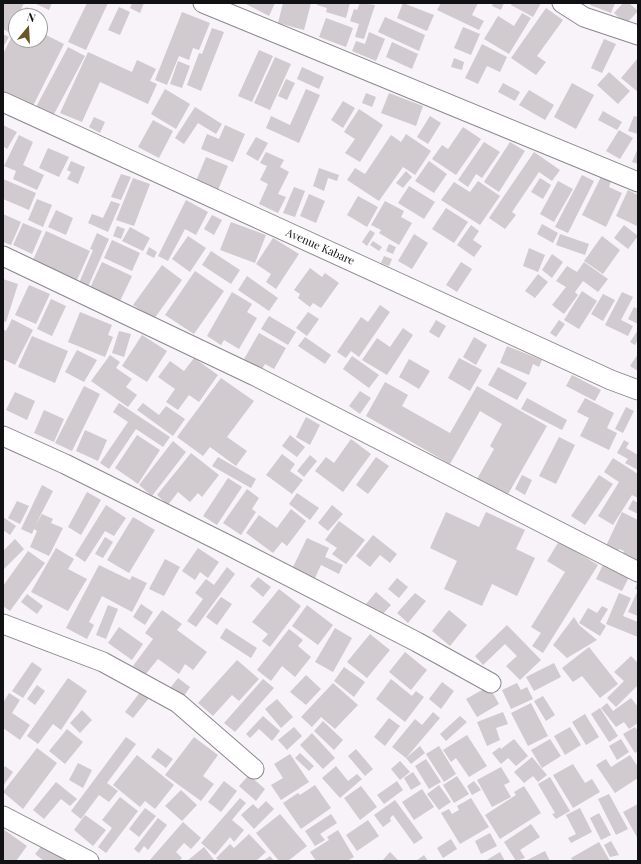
<!DOCTYPE html>
<html>
<head>
<meta charset="utf-8">
<style>
  body { margin:0 }
  #map { position:relative; width:641px; height:864px; overflow:hidden; background:#f7f3f9; font-family:"Playfair Display",serif }
  canvas { display:block }
  .frame { position:absolute; inset:0; border:4px solid #111012; pointer-events:none }
  .north { position:absolute; left:8px; top:8px; width:40px; height:40px; box-sizing:border-box; background:#fff; border:1px solid #a09fa0; border-radius:50%; rotate:18deg; font-size:11px; font-weight:700; line-height:16px; text-align:center; color:#111012 }
  .north::after { content:''; display:block; margin:auto; width:14px; height:18px; background:#665724; clip-path:polygon(50% 0,100% 100%,50% 72%,0 100%) }
</style>
</head>
<body>
<div id="map">
<canvas width="641" height="864"></canvas>
<div class="frame"></div>
<div class="north">N</div>
</div>
<script>
const ctx = document.querySelector('canvas').getContext('2d');
ctx.lineJoin = 'round';
function fillPath(path, color) {
  ctx.fillStyle = color;
  ctx.fill(path, 'evenodd');
}
function poly(rows) {
  const path = new Path2D();
  for (const r of rows) {
    path.moveTo(r[0], r[1]);
    for (let i = 2; i < r.length; i += 2) path.lineTo(r[i], r[i + 1]);
  }
  return path;
}
function stroke(path, color, width, dash) {
  ctx.strokeStyle = color;
  ctx.lineWidth = width;
  ctx.lineCap = dash ? 'butt' : 'round';
  ctx.setLineDash(dash || []);
  ctx.stroke(path);
}
function label(font, color, halo, rows, align = 'center') {
  ctx.font = font + ' "Playfair Display",serif';
  ctx.lineWidth = 3;
  ctx.setLineDash([]);
  ctx.textBaseline = 'middle';
  ctx.strokeStyle = halo;
  ctx.fillStyle = color;
  for (const [text, x, y, turn = 0] of rows) {
    ctx.save();
    ctx.translate(x, y);
    ctx.rotate((+turn || 0) * Math.PI / 180);
    ctx.textAlign = isNaN(turn) ? turn : align;
    if (halo) ctx.strokeText(text, 0, 0);
    ctx.fillText(text, 0, 0);
    ctx.restore();
  }
}
const building = poly([
  [3,3,24,3,18,16,16,16,16,21,10,33,3,29],
  [34,3,52,3,49,10],
  [87,3,108,3,86,50,68,42],
  [132,3,144,3,140,13,130,8],
  [244,3,275,3,269,16],
  [283,3,311,3,304,30,278,23],
  [317,3,350,3,346,18,326,12,327,8,317,5],
  [360,3,375,5,364,39,355,37,359,24,350,21,354,9,357,10],
  [403,3,434,15,427,31,397,18],
  [441,3,478,3,472,15,484,21,479,30,437,10],
  [493,3,504,3,501,10,492,6],
  [512,3,541,3,533,17,511,5],
  [590,3,615,3,611,13,590,5],
  [623,3,629,3,638,11,626,24,614,13],
  [26,7,44,15,40,23,40,16,22,16],
  [119,7,130,12,120,35,108,30],
  [546,8,563,20,537,56,546,62,536,75,511,58],
  [182,12,210,23,199,50,193,48,189,60,179,56,167,85,155,80],
  [522,13,531,18,509,54,484,39,498,16,514,26],
  [385,17,425,35,419,51,378,32],
  [326,18,353,28,346,47,319,37],
  [463,27,480,34,471,55,454,48],
  [16,28,16,40,40,40,40,32,64,44,33,106,3,91,3,54],
  [212,28,224,32,201,91,187,85,199,53,202,54],
  [369,32,385,39,376,61,352,51,356,41,365,44],
  [3,34,9,37,3,47],
  [604,39,616,44,602,73,591,68],
  [392,42,418,54,412,69,386,57],
  [482,44,507,57,500,72,487,66,478,84,465,78],
  [68,47,85,56,53,116,36,107],
  [259,50,273,56,252,102,238,96],
  [88,52,132,72,137,60,156,69,150,81,157,84,148,104,100,82,82,122,60,113],
  [275,57,291,64,270,110,254,103],
  [454,58,464,62,462,70,451,67],
  [638,58,638,92,621,78],
  [178,61,190,66,182,88,170,84],
  [302,67,324,77,319,89,297,79],
  [609,72,630,91,618,104,597,85],
  [286,79,295,83,287,100,278,96],
  [503,83,520,92,515,101,498,92],
  [572,83,594,95,576,129,554,117],
  [165,89,190,104,176,129,151,114],
  [306,89,320,95,299,143,266,128,271,116,290,125],
  [529,90,554,105,545,120,519,105],
  [366,93,376,97,372,107,362,103],
  [389,93,423,106,416,126,381,113],
  [343,101,355,108,343,128,331,120],
  [195,107,222,124,216,134,198,123,184,144,175,138],
  [359,109,383,125,360,162,345,153,355,139,344,132],
  [603,111,622,122,617,130,598,120],
  [430,116,441,123,428,144,417,137],
  [634,116,638,117,638,134,628,131],
  [94,117,105,122,100,133,89,127],
  [153,120,173,131,159,158,138,147],
  [3,125,17,132,7,149,3,146],
  [225,125,245,134,233,162,201,149,207,134,219,139],
  [463,127,481,139,456,175,432,159,442,145,448,149],
  [619,130,633,138,620,159,606,151],
  [406,134,431,151,415,175,403,167,379,201,347,180,355,168,365,174,391,135,401,142],
  [19,135,33,142,23,165,44,175,37,190,13,179,16,171,4,166],
  [256,137,268,143,258,161,246,154],
  [484,142,500,152,482,178,476,174,468,187,458,180],
  [510,142,525,151,499,192,484,182],
  [48,148,69,157,59,177,39,168],
  [638,148,638,164,632,162],
  [266,152,284,160,280,167,289,172,278,194,286,197,278,213,259,204,268,184,260,180,267,166,260,163],
  [534,152,560,170,552,181,539,172,512,212,516,215,505,229,489,218],
  [206,157,228,166,218,190,196,181],
  [71,161,85,167,78,184,67,179,71,172,67,170],
  [429,161,447,174,434,193,415,181],
  [319,168,339,175,337,181,328,178,324,191,313,186],
  [406,171,412,177,403,188,396,183],
  [121,174,131,177,121,200,111,197],
  [582,175,594,181,568,233,555,227],
  [601,177,611,181,609,187,622,193,606,227,582,215],
  [133,178,150,184,134,226,116,220],
  [540,178,551,185,543,199,531,192],
  [3,179,36,193,29,210,3,199],
  [478,181,500,196,480,225,441,200,454,182,470,192],
  [558,181,573,189,554,222,540,214],
  [409,186,435,202,424,219,398,203],
  [294,187,305,191,295,217,283,213],
  [628,190,638,195,637,226,616,216],
  [309,194,325,201,316,223,300,216],
  [358,196,378,207,367,227,347,215],
  [37,199,52,205,43,227,28,220],
  [186,200,208,212,196,235,185,229,168,261,158,256],
  [111,201,120,204,108,232,88,223,92,214,103,218],
  [385,201,404,211,401,217,412,223,399,245,379,233,381,230,371,225],
  [446,208,468,222,454,243,432,229],
  [56,210,73,218,66,235,48,227],
  [3,214,21,222,11,245,3,242],
  [212,215,222,220,214,235,204,229],
  [231,222,266,235,255,263,220,250],
  [23,223,42,231,32,254,13,245],
  [542,224,558,233,553,243,537,234],
  [471,225,479,231,473,240,482,246,474,257,457,245],
  [624,225,638,236,628,249,614,238],
  [117,226,125,229,121,239,113,236],
  [130,227,150,238,143,251,122,241],
  [370,230,375,233,367,246,362,242],
  [46,231,90,251,77,280,33,260],
  [97,233,109,239,88,287,79,283,93,250,90,249],
  [414,234,428,243,412,269,398,261],
  [560,234,589,244,585,255,556,245],
  [188,236,206,248,190,272,172,259],
  [602,236,620,250,603,274,584,261],
  [273,238,299,254,276,289,266,282,271,274,256,264],
  [112,240,140,253,132,271,104,258],
  [373,241,382,247,379,251,370,245],
  [389,244,396,247,393,254,386,251],
  [149,247,157,252,154,258,146,254],
  [529,248,545,255,538,272,523,266],
  [211,251,240,270,231,284,202,265],
  [552,254,563,262,552,278,542,270],
  [384,256,392,259,389,266,381,263],
  [102,262,132,276,119,303,89,290],
  [461,262,472,269,457,292,446,285],
  [584,262,608,279,598,292,583,281,575,292,578,295,564,314,552,305,566,287,556,281,567,266,577,272],
  [162,265,182,280,154,319,133,305],
  [310,268,322,277,325,273,339,283,321,308,313,303,310,307,298,298,300,294,294,290],
  [195,271,224,291,194,334,165,315],
  [538,274,548,282,535,298,525,291],
  [247,276,278,298,269,311,238,290],
  [3,279,18,284,6,322,3,321],
  [29,285,50,294,36,324,15,315],
  [582,291,597,301,579,329,564,320],
  [232,292,252,304,247,312,257,318,239,349,224,340,221,345,207,336],
  [622,292,633,297,621,320,633,326,628,336,605,325],
  [603,294,615,300,603,321,591,314],
  [51,299,66,306,52,336,37,329],
  [380,305,390,312,359,357,351,351,346,358,337,352,361,317,368,322],
  [634,307,638,309,638,324,628,319],
  [80,312,112,325,108,335,113,337,105,357,68,342],
  [308,312,319,319,307,336,296,328],
  [269,316,296,332,288,345,261,329],
  [12,319,33,330,15,365,3,359,3,329,6,331],
  [436,320,446,326,439,338,429,332],
  [559,320,565,324,556,337,550,333],
  [403,328,413,335,387,375,362,360,377,338,390,347],
  [638,330,638,340,635,345,630,342],
  [119,331,131,334,124,357,112,353],
  [259,333,286,348,274,369,265,364,262,369,244,359],
  [142,335,167,351,147,382,122,366],
  [32,336,68,351,55,383,18,367],
  [305,337,331,355,325,364,298,346],
  [474,337,487,345,476,365,463,357],
  [507,346,542,360,539,367,533,364,529,375,500,363],
  [77,350,97,360,84,382,65,372],
  [638,354,638,371,630,366],
  [110,355,120,362,116,368,132,379,126,387,137,395,128,407,91,381],
  [352,356,379,375,369,388,343,369],
  [194,358,218,375,199,402,189,395,178,410,166,402,175,389,158,377,170,361,184,371],
  [459,358,482,370,470,391,448,378],
  [409,359,430,371,419,389,399,377],
  [498,367,527,383,517,400,488,385],
  [572,375,601,390,595,401,566,386],
  [221,378,254,401,227,437,247,451,236,466,210,447,203,456,177,437],
  [385,382,408,395,402,406,450,433,477,386,547,426,507,496,477,479,494,449,490,446,502,424,480,411,450,464,366,416],
  [84,386,100,394,72,451,55,443],
  [360,391,371,398,360,414,349,406],
  [15,392,35,401,27,420,6,410],
  [527,398,567,420,562,430,521,409],
  [585,398,614,413,607,428,617,433,609,450,580,436,589,418,577,412],
  [119,403,170,437,163,447,136,429,109,469,100,463,128,422,113,412],
  [143,403,159,415,166,406,185,419,173,436,137,410],
  [626,407,634,411,623,433,615,429],
  [44,410,64,419,54,442,34,433],
  [306,417,320,425,310,445,296,437],
  [85,430,107,440,98,461,76,451],
  [137,435,160,450,138,484,115,468],
  [290,435,305,447,297,457,282,446],
  [559,437,575,445,556,484,539,476],
  [351,439,371,454,343,492,315,471,326,457,334,463],
  [624,440,629,443,626,448,638,455,638,470,625,463,628,459,617,453],
  [173,441,186,452,152,496,139,485],
  [191,453,219,475,202,497,198,493,190,502,178,492,168,505,157,495],
  [282,454,295,464,290,471,303,480,292,494,266,475],
  [310,455,317,461,304,477,297,471],
  [218,457,256,479,251,488,212,466],
  [376,457,389,466,368,494,356,485],
  [613,458,638,474,638,498,632,495,613,525,598,516,619,482,604,472],
  [522,475,532,480,525,495,515,489],
  [599,475,613,484,585,525,571,516],
  [228,478,242,487,217,525,203,516],
  [42,485,53,491,35,526,42,514,53,519,51,523,63,528,49,556,30,547,37,531,34,529,32,534,21,529],
  [247,489,259,498,252,509,256,512,241,535,223,523],
  [87,492,101,500,81,535,68,527],
  [297,493,319,508,310,520,289,504],
  [633,500,638,503,638,514,628,509],
  [17,501,29,506,20,524,8,518],
  [106,505,126,518,114,536,105,531,85,562,75,555],
  [332,505,343,514,328,531,318,523],
  [291,509,306,521,287,546,282,542,273,553,246,533,259,515,277,528],
  [446,512,479,527,486,512,525,530,516,549,535,558,517,596,492,584,482,606,444,589,457,561,430,548],
  [622,512,638,520,637,563,622,556,624,551,619,549,617,553,605,548],
  [3,517,16,526,10,535,3,530],
  [133,517,155,530,129,573,107,560],
  [339,521,365,540,346,564,332,554,337,548,325,540],
  [373,535,397,554,390,563,380,555,370,567,356,556],
  [105,537,113,542,103,558,95,554],
  [307,538,329,548,325,557,343,565,339,574,321,565,315,578,293,567],
  [15,539,24,549,3,570,3,551],
  [559,541,598,565,543,653,532,646,541,633,531,627,565,572,547,561],
  [56,548,74,559,68,569,87,579,68,611,31,592],
  [198,548,219,562,208,578,200,572,195,580,182,571],
  [28,551,45,563,10,611,3,606,3,586],
  [165,559,180,567,164,596,149,589],
  [604,563,630,575,622,591,596,579],
  [99,565,130,580,132,576,147,583,132,612,102,596,89,622,94,625,87,639,66,628],
  [227,567,235,574,196,627,187,621,203,599,195,593,206,579,214,585],
  [258,577,271,587,263,597,250,586],
  [397,578,408,587,399,598,388,589],
  [638,581,638,616,628,612,638,590,635,589],
  [279,589,301,606,270,647,262,641,268,634,252,622],
  [376,592,391,605,381,616,366,604],
  [415,593,426,601,408,623,397,613],
  [619,593,631,598,623,616,638,622,638,637,606,624],
  [27,594,43,606,37,614,21,602],
  [221,597,232,604,217,625,206,617],
  [141,604,153,612,145,625,133,617],
  [108,605,118,609,106,639,96,635],
  [307,605,333,625,318,645,292,626],
  [602,606,608,609,600,622,606,626,600,636,579,623,588,608,597,613],
  [162,610,182,624,177,630,207,652,193,670,185,664,179,674,158,659,145,675,133,666,153,639,145,633],
  [449,610,467,625,450,646,432,631],
  [574,617,579,625,597,640,567,658,553,645],
  [507,625,541,660,520,680,506,666,517,656,505,644,483,665,475,656],
  [119,627,143,644,132,660,108,643],
  [226,628,257,648,251,658,220,638],
  [335,628,352,638,333,672,315,662],
  [289,629,303,640,298,646,311,657,295,677,282,666,271,681,257,670],
  [370,634,390,650,367,678,347,662],
  [589,647,618,684,600,698,582,676,573,682,562,668],
  [405,652,427,670,411,690,389,672],
  [631,656,638,663,638,685,616,707,607,698,624,681,614,672],
  [237,660,259,679,239,701,232,695,213,716,198,703],
  [32,662,42,669,23,698,12,691],
  [554,663,561,677,534,691,526,677],
  [344,667,365,682,354,697,334,681],
  [306,675,321,689,306,705,290,692],
  [68,678,87,691,61,730,53,724,38,744,27,736],
  [178,678,190,687,184,696,171,687],
  [263,679,274,688,235,732,224,723],
  [391,679,412,696,416,691,424,697,405,722,376,699],
  [442,682,454,691,441,709,429,699],
  [333,683,358,705,335,729,321,717,312,727,301,717],
  [517,683,521,690,527,687,533,699,511,709,502,690],
  [37,685,45,691,35,705,27,699],
  [489,686,499,704,477,717,466,699],
  [141,691,149,698,133,718,125,712],
  [9,693,20,700,12,713,30,725,20,740,3,728,3,703],
  [543,696,555,715,546,721,534,701],
  [631,698,638,707,638,723,629,729,624,722,616,727,601,708,607,703,613,711],
  [277,699,293,717,281,728,265,709],
  [531,703,548,736,528,746,511,713],
  [600,708,618,736,609,742,591,714],
  [82,710,92,720,80,733,70,723],
  [433,712,440,718,406,758,392,747,415,719,422,725],
  [503,712,508,724,496,728,500,740,487,746,477,722],
  [585,714,599,737,586,745,572,722],
  [263,716,280,731,272,741,259,729,250,738,246,734],
  [460,716,467,722,446,741,440,734],
  [389,718,400,726,385,746,374,737],
  [323,721,343,740,334,750,314,731],
  [294,727,302,736,287,750,278,740],
  [570,727,581,745,565,755,554,736],
  [635,727,638,731,638,751,635,753,623,734],
  [67,729,83,742,65,764,49,751],
  [312,733,335,758,323,769,300,745],
  [467,735,487,766,469,777,456,758,451,762,443,750],
  [126,737,136,744,107,783,118,791,109,802,99,795,81,819,71,811],
  [194,737,218,755,203,776,214,784,201,801,165,775],
  [514,739,528,756,516,766,508,758,501,764,492,753,500,747,501,749],
  [550,739,561,756,542,768,531,750],
  [621,739,629,752,617,760,609,746],
  [420,746,425,753,411,764,406,758],
  [439,746,456,774,444,782,426,754],
  [37,748,57,763,23,809,3,792],
  [158,748,173,759,166,768,151,757],
  [356,749,373,769,365,776,348,756],
  [300,753,314,766,309,771,295,758],
  [290,754,309,782,281,800,271,785,283,778,274,764],
  [137,755,174,785,155,809,145,801,140,807,113,785],
  [630,755,638,767,638,778,615,793,596,765,606,759,611,767],
  [532,757,547,775,538,782,533,776,524,783,514,772],
  [426,759,441,782,429,789,415,766],
  [400,761,410,772,400,780,391,769],
  [78,763,92,770,83,788,69,780],
  [573,764,585,783,592,779,600,792,573,808,553,775],
  [5,766,13,772,3,786,3,769],
  [336,766,348,781,357,774,362,779,340,798,322,778],
  [501,767,510,782,504,785,511,797,492,807,477,780],
  [413,772,421,784,411,790,404,778],
  [249,775,265,789,256,801,239,786],
  [457,776,469,794,454,803,443,785],
  [550,777,570,811,556,819,552,814,555,813,538,784],
  [224,781,237,791,221,812,208,802],
  [397,781,403,790,384,804,377,795],
  [474,781,481,790,472,795,467,786],
  [56,782,77,799,70,806,61,799,44,819,33,810],
  [315,785,331,808,301,829,283,803,298,793,300,795],
  [439,785,451,802,439,810,427,794],
  [361,786,377,807,360,820,344,798],
  [524,786,541,813,500,839,485,815,516,795,514,792],
  [422,789,434,807,414,820,402,802],
  [181,790,197,805,182,821,165,806],
  [609,794,628,829,616,835,598,799],
  [120,797,138,811,106,853,98,847,112,828,102,820],
  [240,798,246,803,232,820,244,830,234,842,230,837,215,855,201,843],
  [471,798,489,827,460,844,441,813,449,809,452,814,459,810,457,806],
  [395,800,423,838,414,844,393,815,390,818,391,821,383,827,374,815],
  [266,801,274,809,254,829,241,815,253,804,258,809],
  [638,804,638,839,623,812],
  [145,808,156,816,139,837,129,829],
  [580,808,592,832,571,843,568,838,576,834,566,815],
  [599,813,611,835,601,840,590,818],
  [280,814,307,846,288,861,279,861,256,833],
  [331,814,337,823,320,834,325,840,315,846,305,831],
  [85,815,106,830,93,846,74,830],
  [158,818,167,825,148,850,144,846,139,853,134,849],
  [368,820,379,836,357,851,346,835],
  [183,822,201,838,191,849,184,843,176,852,182,858,179,861,149,861],
  [531,824,540,837,520,850,525,858,516,861,504,842],
  [3,829,27,846,16,861,3,861],
  [338,830,354,857,347,861,316,861,310,852,329,840,327,837],
  [490,833,497,846,481,854,475,841],
  [249,834,266,852,256,861,219,861,216,858,230,844,234,848],
  [451,839,457,849,443,858,437,848],
  [611,841,619,855,610,857,604,845],
  [599,842,610,861,573,861,571,858],
  [44,843,65,861,44,861,35,854],
  [204,847,215,861,187,861],
  [545,851,550,861,526,861,531,858],
  [390,852,399,861,382,861],
  [500,852,505,861,485,861],
  [424,855,428,861,416,861],
  [270,856,274,861,263,861]
]);
const minor = poly([
  [203,3,638,182],
  [562,3,584,17,638,35],
  [3,102,611,380,638,390],
  [3,256,255,376,638,572],
  [3,436,65,464,228,545,417,642,491,683],
  [3,624,103,662,178,703,254,769],
  [3,816,89,861]
]);
const streetNames = [
  ["Avenue Kabare",320,247,24]
];
fillPath(building, '#d1cace');
stroke(minor, '#8b888e', 21);
stroke(minor, '#fff', 19);
label('11px', '#111012', '#fff', streetNames);
</script>
</body>
</html>
